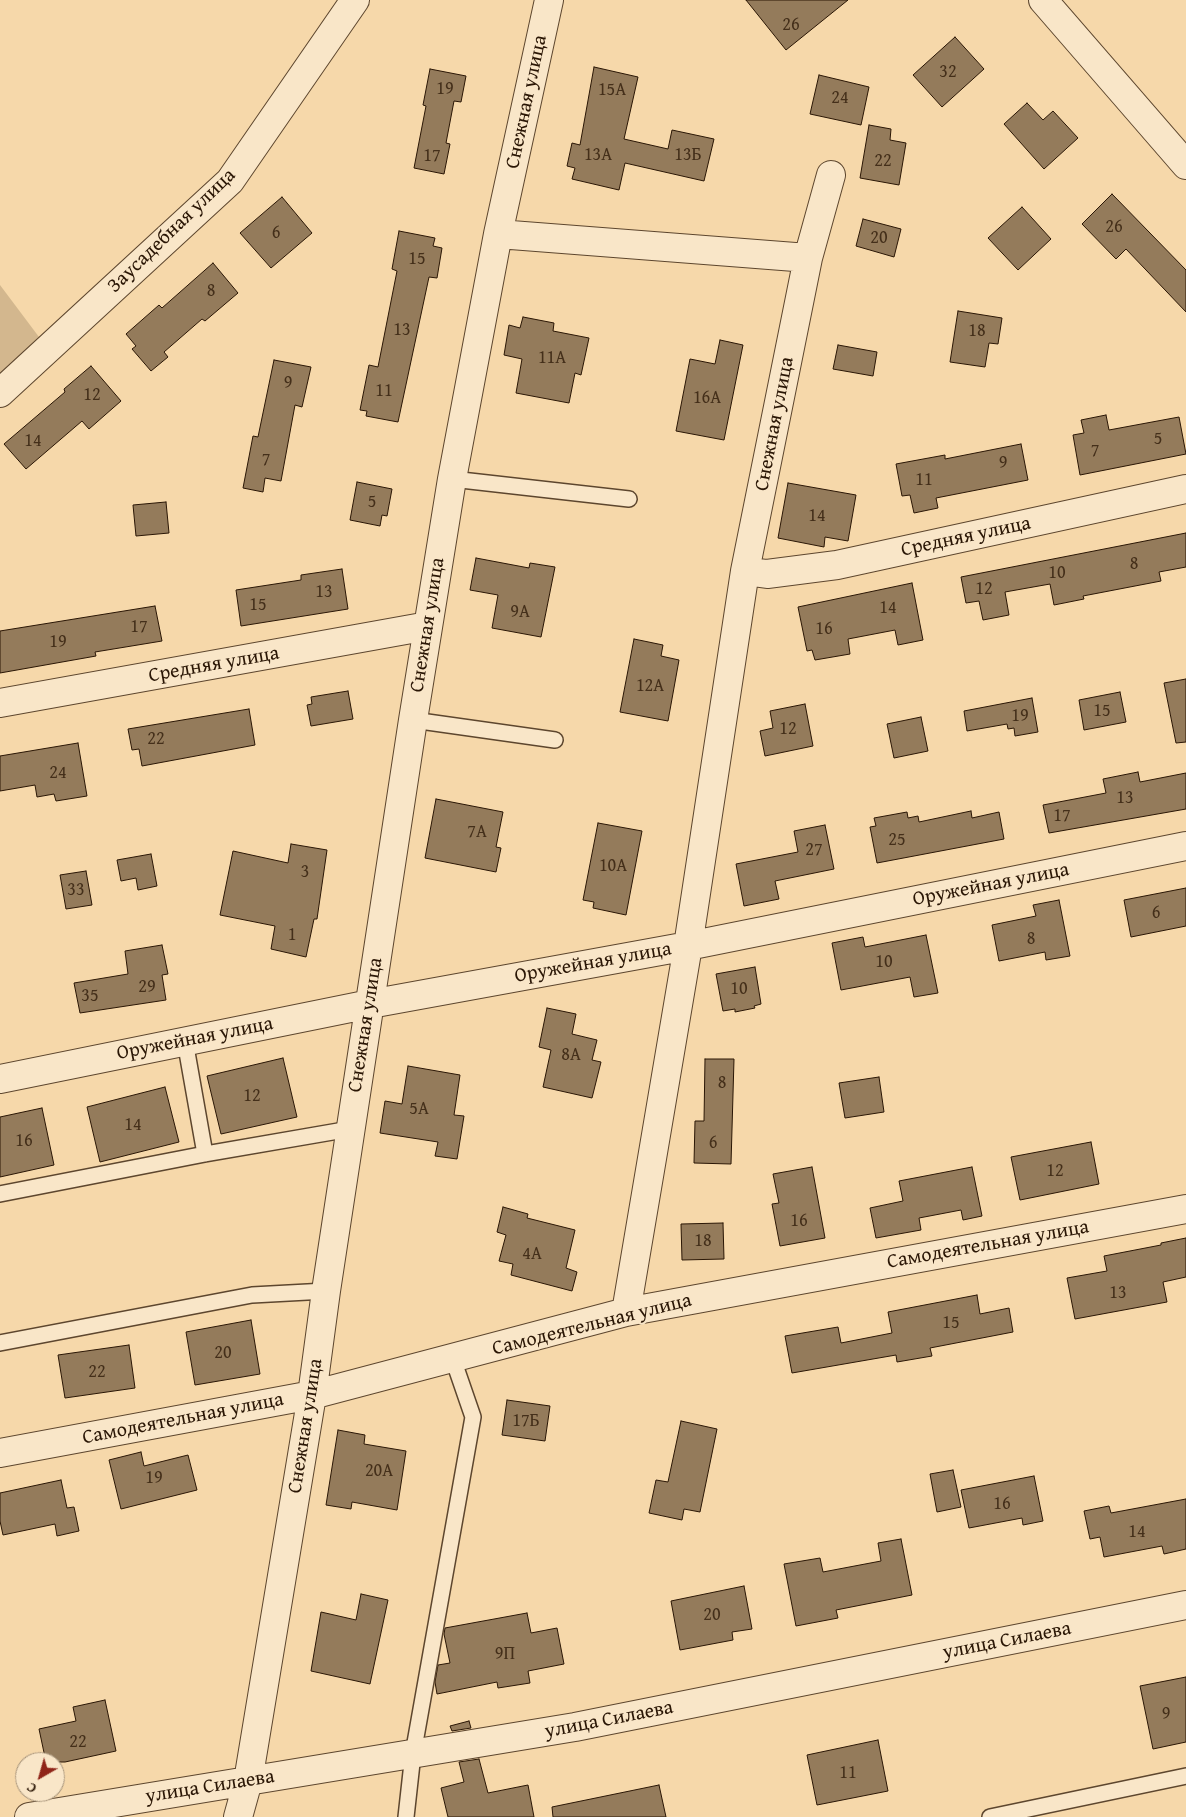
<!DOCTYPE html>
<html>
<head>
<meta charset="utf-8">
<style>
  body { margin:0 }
  #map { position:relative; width:1186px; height:1817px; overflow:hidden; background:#f6d8aa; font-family:"Gentium Book Plus",serif }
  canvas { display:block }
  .north { position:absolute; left:15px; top:1752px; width:50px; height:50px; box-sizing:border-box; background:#f9e6c8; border:1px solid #a6937a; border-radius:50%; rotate:218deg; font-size:14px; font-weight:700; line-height:20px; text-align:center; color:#2a1605 }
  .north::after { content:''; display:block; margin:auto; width:18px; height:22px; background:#8f2418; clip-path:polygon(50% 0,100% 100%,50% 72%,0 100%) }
</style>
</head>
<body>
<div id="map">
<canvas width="1186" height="1817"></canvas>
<div class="north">С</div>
</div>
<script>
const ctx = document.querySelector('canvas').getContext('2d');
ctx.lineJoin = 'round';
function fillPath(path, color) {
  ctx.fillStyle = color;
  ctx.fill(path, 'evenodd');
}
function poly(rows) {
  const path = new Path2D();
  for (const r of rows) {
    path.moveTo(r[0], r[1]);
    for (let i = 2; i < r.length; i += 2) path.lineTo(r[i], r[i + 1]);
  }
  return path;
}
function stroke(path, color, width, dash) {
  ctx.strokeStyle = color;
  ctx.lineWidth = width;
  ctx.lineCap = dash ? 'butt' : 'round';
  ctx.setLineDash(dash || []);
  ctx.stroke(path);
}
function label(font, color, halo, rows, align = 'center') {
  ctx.font = font + ' "Gentium Book Plus",serif';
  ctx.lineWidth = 4;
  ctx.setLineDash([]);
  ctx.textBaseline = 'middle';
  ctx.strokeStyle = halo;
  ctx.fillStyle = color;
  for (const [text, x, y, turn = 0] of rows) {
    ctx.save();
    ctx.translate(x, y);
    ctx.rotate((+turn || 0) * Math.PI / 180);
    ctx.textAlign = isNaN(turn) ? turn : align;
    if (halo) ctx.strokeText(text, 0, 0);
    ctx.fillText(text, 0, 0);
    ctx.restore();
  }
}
const green = poly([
  [0,285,39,337,0,374]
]);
const building = poly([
  [746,0,848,0,786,50,746,0],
  [955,37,984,69,942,107,913,75,955,37],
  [594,67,638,77,624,139,668,149,672,130,714,139,704,181,625,163,619,190,572,179,575,168,567,166,572,143,580,145,594,67],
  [430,69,466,76,461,102,454,101,446,143,450,144,444,174,414,168,426,106,423,105,430,69],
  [819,75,869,87,861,125,810,114,819,75],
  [1027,103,1043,120,1053,111,1078,138,1044,169,1004,124,1027,103],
  [869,125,891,129,890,140,906,143,899,185,860,178,869,125],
  [1112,194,1186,270,1186,312,1126,249,1116,259,1082,224,1112,194],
  [282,197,312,233,271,268,240,233,282,197],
  [1022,207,1051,239,1018,270,988,238,1022,207],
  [863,219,901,229,894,257,856,246,863,219],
  [399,231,435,238,433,246,442,248,437,278,429,277,398,422,366,416,367,411,360,410,369,365,378,367,397,271,392,269,399,231],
  [213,263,238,293,205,321,202,319,164,352,168,357,151,371,132,349,136,346,126,334,159,305,162,308,213,263],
  [958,311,1002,318,998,344,989,343,985,367,950,362,958,311],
  [523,317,554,323,553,331,589,338,581,375,575,373,569,403,516,393,522,359,504,355,509,325,520,328,523,317],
  [720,340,743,345,724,440,676,431,690,359,715,364,720,340],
  [838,345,877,352,873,376,833,369,838,345],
  [274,360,311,367,302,407,295,405,281,481,265,478,263,492,243,488,253,436,258,437,274,360],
  [91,366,121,401,89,429,82,421,26,469,4,444,65,392,64,389,91,366],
  [1106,415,1109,430,1179,417,1186,454,1080,475,1073,435,1084,433,1081,420,1106,415],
  [1021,444,1028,480,936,498,938,508,914,513,910,495,902,496,896,464,945,455,945,459,1021,444],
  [357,482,392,489,387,516,382,515,380,526,350,520,357,482],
  [788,483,856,495,848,541,825,537,824,547,778,538,788,483],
  [166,502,169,533,136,536,133,505,166,502],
  [1186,533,1186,567,1159,572,1161,581,1083,596,1084,599,1054,605,1050,584,1005,592,1009,615,983,620,979,601,966,603,961,577,1186,533],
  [476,558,529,568,530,563,555,567,541,637,492,628,498,595,470,590,476,558],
  [342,569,348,609,241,626,236,590,301,580,301,575,342,569],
  [912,583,923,640,898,645,895,630,848,639,850,654,815,660,812,650,807,651,798,607,912,583],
  [155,606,162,641,95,652,96,656,0,673,0,631,155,606],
  [634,639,663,645,661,656,679,660,668,721,620,712,634,639],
  [1186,679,1186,742,1176,743,1164,683,1186,679],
  [348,691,353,719,311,726,307,705,312,704,311,697,348,691],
  [1120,692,1126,722,1084,730,1079,700,1120,692],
  [1032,698,1038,732,1015,736,1014,728,1008,729,1007,724,967,731,964,711,1032,698],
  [805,704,813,746,765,756,760,731,773,728,770,711,805,704],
  [249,709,255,745,142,766,139,749,132,750,128,729,249,709],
  [921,717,928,751,894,758,887,724,921,717],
  [78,743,87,796,56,801,54,794,37,797,35,785,0,791,0,756,78,743],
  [1138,772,1140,782,1186,773,1186,809,1049,833,1043,805,1106,793,1103,779,1138,772],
  [436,799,503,812,496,847,501,848,496,872,425,858,436,799],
  [971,811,972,818,999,812,1004,839,877,863,870,827,876,826,874,818,907,812,908,818,918,816,919,822,971,811],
  [598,823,642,831,626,915,593,908,594,902,583,900,598,823],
  [825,825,834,869,775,881,779,899,744,906,736,864,798,852,794,831,825,825],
  [291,844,327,850,317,919,314,919,306,957,271,949,275,926,220,915,233,851,288,863,291,844],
  [151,854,157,886,138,890,136,878,121,881,117,860,151,854],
  [86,871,92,905,66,909,60,875,86,871],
  [1186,888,1186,926,1131,937,1124,900,1186,888],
  [1059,900,1070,956,1046,960,1045,952,999,961,992,925,1036,916,1033,905,1059,900],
  [926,935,938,993,914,997,910,977,841,990,832,943,863,937,865,947,926,935],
  [162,945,168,974,162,975,166,1000,80,1013,74,983,128,974,125,951,162,945],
  [755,967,761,1004,754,1006,755,1008,735,1012,735,1009,723,1011,716,974,755,967],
  [547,1008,576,1014,572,1034,597,1040,592,1060,601,1062,592,1098,543,1087,551,1050,539,1047,547,1008],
  [283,1058,297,1117,221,1134,207,1076,283,1058],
  [705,1059,734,1059,731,1164,694,1163,695,1121,704,1121,705,1059],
  [408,1066,460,1075,454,1115,464,1116,457,1159,435,1156,438,1142,380,1133,385,1101,402,1104,408,1066],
  [879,1077,884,1112,845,1118,839,1083,879,1077],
  [165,1087,179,1142,100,1162,87,1107,165,1087],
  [42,1108,54,1165,0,1177,0,1117,42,1108],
  [1091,1142,1099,1184,1020,1200,1011,1157,1091,1142],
  [812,1167,825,1238,780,1246,772,1204,779,1203,773,1174,812,1167],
  [972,1167,982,1216,963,1220,961,1210,919,1218,921,1230,876,1238,870,1208,903,1201,899,1181,972,1167],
  [503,1207,528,1214,527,1218,575,1230,566,1268,577,1272,572,1291,511,1275,513,1264,499,1261,506,1235,497,1232,503,1207],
  [723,1223,724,1259,682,1260,681,1224,723,1223],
  [1186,1238,1186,1277,1163,1282,1167,1302,1075,1319,1067,1278,1107,1271,1104,1256,1161,1245,1161,1243,1186,1238],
  [977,1295,980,1314,1009,1308,1013,1332,930,1348,932,1356,897,1362,896,1355,792,1373,785,1336,838,1327,841,1343,892,1333,888,1312,977,1295],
  [251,1320,260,1374,195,1385,186,1332,251,1320],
  [129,1345,135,1388,65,1398,58,1355,129,1345],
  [507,1400,550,1406,545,1441,502,1435,507,1400],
  [681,1421,717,1429,700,1512,684,1509,682,1520,649,1513,656,1480,668,1482,681,1421],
  [338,1430,365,1435,364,1444,406,1451,397,1510,352,1502,351,1509,326,1505,338,1430],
  [141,1452,144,1466,188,1455,197,1490,121,1509,109,1460,141,1452],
  [953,1470,961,1507,937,1512,930,1474,953,1470],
  [1034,1476,1043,1521,1023,1525,1022,1518,969,1528,961,1490,1034,1476],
  [61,1480,67,1508,74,1507,79,1531,57,1536,55,1524,3,1535,0,1521,0,1493,61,1480],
  [1186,1499,1186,1549,1164,1554,1162,1546,1104,1557,1100,1537,1090,1539,1084,1511,1109,1506,1111,1513,1186,1499],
  [901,1539,912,1595,836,1610,838,1618,796,1626,784,1564,820,1558,823,1572,881,1561,878,1543,901,1539],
  [744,1586,752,1629,732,1632,733,1640,680,1650,671,1601,744,1586],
  [361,1594,388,1600,370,1684,311,1671,321,1612,356,1620,361,1594],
  [527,1613,531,1633,557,1628,564,1664,528,1671,530,1683,498,1688,497,1682,437,1694,435,1682,438,1665,450,1663,444,1634,445,1628,527,1613],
  [1186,1677,1186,1742,1153,1749,1140,1686,1186,1677],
  [105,1700,116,1751,65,1762,46,1762,39,1729,76,1721,73,1707,105,1700],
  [469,1721,471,1728,452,1731,450,1726,469,1721],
  [878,1740,888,1791,817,1805,807,1755,878,1740],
  [479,1759,488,1793,528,1785,534,1817,448,1817,441,1788,464,1782,459,1762,479,1759],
  [659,1785,666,1817,553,1817,552,1807,659,1785]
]);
const lane = poly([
  [452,479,629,499],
  [413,720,555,740],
  [185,1041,205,1154],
  [0,1194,205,1154,350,1129],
  [0,1343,252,1295,326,1291],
  [406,1817,413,1754,473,1417,453,1359],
  [990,1817,1186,1776]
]);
const street = poly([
  [1043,0,1186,165],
  [498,234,808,258,745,571,688,946,626,1312],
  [808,258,831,175],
  [0,393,230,181,355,0],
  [745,571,767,574,837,565,1186,489],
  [0,703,428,626],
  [0,1079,370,1004,688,946,1186,846],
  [0,1453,312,1395,626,1312,1186,1209],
  [29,1817,575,1727,1186,1605],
  [238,1817,248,1781,312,1395,326,1291,413,720,452,479,498,234,549,0]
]);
const numberNames = [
  ["26",791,25],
  ["32",948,72],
  ["19",445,89],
  ["15А",612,90],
  ["24",840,98],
  ["13А",598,155],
  ["13Б",688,155],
  ["17",432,156],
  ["22",883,161],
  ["26",1114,227],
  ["6",276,233],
  ["20",879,238],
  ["15",417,259],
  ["8",211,291],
  ["13",402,330],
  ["18",977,331],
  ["11А",552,358],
  ["9",288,383],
  ["11",384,391],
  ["12",92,395],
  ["16А",707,398],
  ["5",1158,439],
  ["14",33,441],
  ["7",1095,451],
  ["7",266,460],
  ["9",1003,463],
  ["11",924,480],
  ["5",372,502],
  ["14",817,516],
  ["8",1134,564],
  ["10",1057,573],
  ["12",984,589],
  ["13",324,592],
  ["15",258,605],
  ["14",888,608],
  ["9А",520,612],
  ["17",139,627],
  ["16",824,629],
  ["19",58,642],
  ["12А",650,686],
  ["15",1102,711],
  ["19",1020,716],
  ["12",788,729],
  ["22",156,739],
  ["24",58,773],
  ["13",1125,798],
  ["17",1062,816],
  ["7А",477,832],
  ["25",897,840],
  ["27",814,850],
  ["10А",613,866],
  ["3",305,872],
  ["33",76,890],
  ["6",1156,913],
  ["1",292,935],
  ["8",1031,939],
  ["10",884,962],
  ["29",147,987],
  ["10",739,989],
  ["35",90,996],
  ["8А",571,1055],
  ["8",722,1083],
  ["12",252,1096],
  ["5А",419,1109],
  ["14",133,1125],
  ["16",24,1141],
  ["6",713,1143],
  ["12",1055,1171],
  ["16",799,1221],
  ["18",703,1241],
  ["4А",532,1254],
  ["13",1118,1293],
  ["15",951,1323],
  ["20",223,1353],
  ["22",97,1372],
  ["17Б",526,1421],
  ["20А",379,1471],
  ["19",154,1478],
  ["16",1002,1504],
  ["14",1137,1532],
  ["20",712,1615],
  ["9П",505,1654],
  ["9",1166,1714],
  ["22",78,1742],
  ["11",848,1773]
];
const streetNames = [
  ["Снежная улица",527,102,-78],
  ["Заусадебная улица",172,231,-44],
  ["Снежная улица",775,424,-79],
  ["Средняя улица",966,537,-12],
  ["Снежная улица",428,625,-81],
  ["Средняя улица",214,665,-10],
  ["Оружейная улица",991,885,-11],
  ["Оружейная улица",593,963,-10],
  ["Снежная улица",366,1025,-81],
  ["Оружейная улица",195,1039,-11],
  ["Самодеятельная улица",988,1245,-10],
  ["Самодеятельная улица",592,1325,-14],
  ["Самодеятельная улица",183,1419,-11],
  ["Снежная улица",306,1426,-81],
  ["улица Силаева",1007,1641,-11],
  ["улица Силаева",609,1720,-11],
  ["улица Силаева",210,1787,-9]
];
fillPath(green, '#d3b78e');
fillPath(building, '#947b5b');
stroke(building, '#2a1605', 1);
stroke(lane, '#5d462e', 18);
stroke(street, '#5d462e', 30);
stroke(lane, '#f9e6c8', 15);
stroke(street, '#f9e6c8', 28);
label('18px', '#442f1a', null, numberNames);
label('20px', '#2a1605', '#f9e6c8', streetNames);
</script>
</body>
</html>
